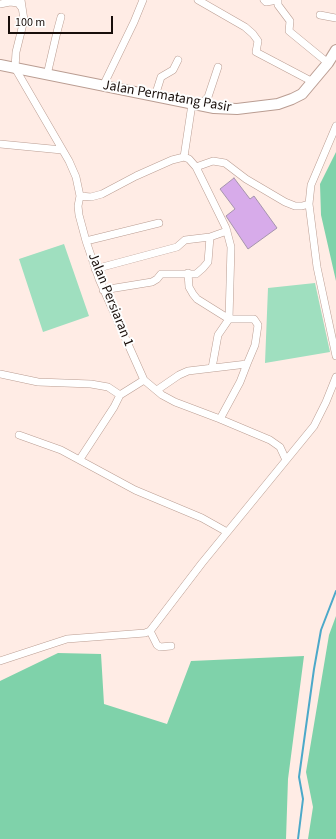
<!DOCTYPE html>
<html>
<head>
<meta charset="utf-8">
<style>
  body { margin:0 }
  #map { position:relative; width:336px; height:839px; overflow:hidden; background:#ffece5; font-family:"Source Sans 3",sans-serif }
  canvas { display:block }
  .scale { position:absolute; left:8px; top:16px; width:105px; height:18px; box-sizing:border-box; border:2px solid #180e0a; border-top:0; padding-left:5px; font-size:12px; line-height:14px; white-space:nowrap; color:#180e0a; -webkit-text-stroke:3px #fefefe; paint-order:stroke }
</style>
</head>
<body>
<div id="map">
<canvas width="336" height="839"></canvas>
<div class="scale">100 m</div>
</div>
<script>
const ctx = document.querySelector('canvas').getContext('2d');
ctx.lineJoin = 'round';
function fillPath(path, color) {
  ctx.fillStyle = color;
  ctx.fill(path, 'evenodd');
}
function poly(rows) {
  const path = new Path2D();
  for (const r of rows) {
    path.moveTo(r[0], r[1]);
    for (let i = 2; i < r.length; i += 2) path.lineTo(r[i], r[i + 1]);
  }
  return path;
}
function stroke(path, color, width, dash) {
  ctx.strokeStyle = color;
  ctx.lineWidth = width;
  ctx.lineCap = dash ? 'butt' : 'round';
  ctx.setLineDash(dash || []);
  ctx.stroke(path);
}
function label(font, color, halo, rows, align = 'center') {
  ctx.font = font + ' "Source Sans 3",sans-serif';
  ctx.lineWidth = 4;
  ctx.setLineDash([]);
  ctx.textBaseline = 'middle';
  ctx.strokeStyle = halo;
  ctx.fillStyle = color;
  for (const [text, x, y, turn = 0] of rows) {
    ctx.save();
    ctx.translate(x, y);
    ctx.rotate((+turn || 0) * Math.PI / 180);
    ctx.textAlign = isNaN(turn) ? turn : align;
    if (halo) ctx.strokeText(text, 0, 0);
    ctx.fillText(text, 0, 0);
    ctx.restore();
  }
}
const green = poly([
  [64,244,89,316,43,332,19,259],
  [315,283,330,352,265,363,268,288]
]);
const forest = poly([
  [336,152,336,281,321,215,320,184],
  [336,616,336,839,308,839,313,807,306,772,329,635],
  [58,653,101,654,104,704,167,724,191,661,304,656,288,779,286,839,0,839,0,681]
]);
const stream = poly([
  [298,839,303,799,299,777,314,669,321,630,336,591]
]);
const building = poly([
  [234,178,250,199,254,196,277,228,248,249,226,216,235,209,220,189,234,178]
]);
const minor = poly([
  [21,0,24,20,16,52,15,68,69,161,76,177,80,196,78,206,79,215,86,241,99,279,144,380,162,395,175,402,220,419,270,440,280,447,286,460],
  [198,0,245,27,253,34,258,41,256,52,313,82],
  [264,0,266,2,278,0],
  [278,0,278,5,290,21,289,31,328,63],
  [0,4,10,2,18,3,22,8],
  [320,15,336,18],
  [47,75,57,32,61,17],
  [103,86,134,22,143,0],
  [155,96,161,77,173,70,178,60],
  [200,105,208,97,218,67],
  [336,126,311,185,309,204,317,267,336,356],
  [0,144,62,150],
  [184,157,192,104],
  [196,167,226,228,231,247,229,319,218,335,212,368],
  [80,196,91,197,102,194,136,176,172,160,184,157,189,159,196,167,213,161,225,163,246,179,285,202,295,206,302,206,309,204],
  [86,241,159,223],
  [95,269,177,247,185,240,210,237,227,231],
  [188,273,189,287,193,294,197,299,229,319,254,319,258,325,255,345,247,364,240,382,220,419],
  [103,290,152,282,157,279,161,274,196,274,203,268,208,262,210,237],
  [0,374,38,382,91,384,108,387,120,395],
  [157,390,179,375,188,371,247,364],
  [19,435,61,450,135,490,202,518,227,532],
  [80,459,114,407,120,395,144,380],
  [150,631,157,645,160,647,171,646],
  [0,661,67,639,145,633,150,631,202,563,314,426,326,402,336,377]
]);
const secondary = poly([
  [0,65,214,108,237,109,278,104,292,99,302,94,328,63,336,50]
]);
const streetNames = [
  ["Jalan Permatang Pasir",167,97,10],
  ["Jalan Persiaran 1",110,300,68]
];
fillPath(green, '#9fdfbf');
fillPath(forest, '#7fd2aa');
stroke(stream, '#4ca9c9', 2);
fillPath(building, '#d7abea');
stroke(building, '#a594ac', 1);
stroke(minor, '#ba9d92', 8);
stroke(secondary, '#ba9d92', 12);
stroke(minor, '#fff', 7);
stroke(secondary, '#fff', 10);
label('14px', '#180e0a', '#fefefe', streetNames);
</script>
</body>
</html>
